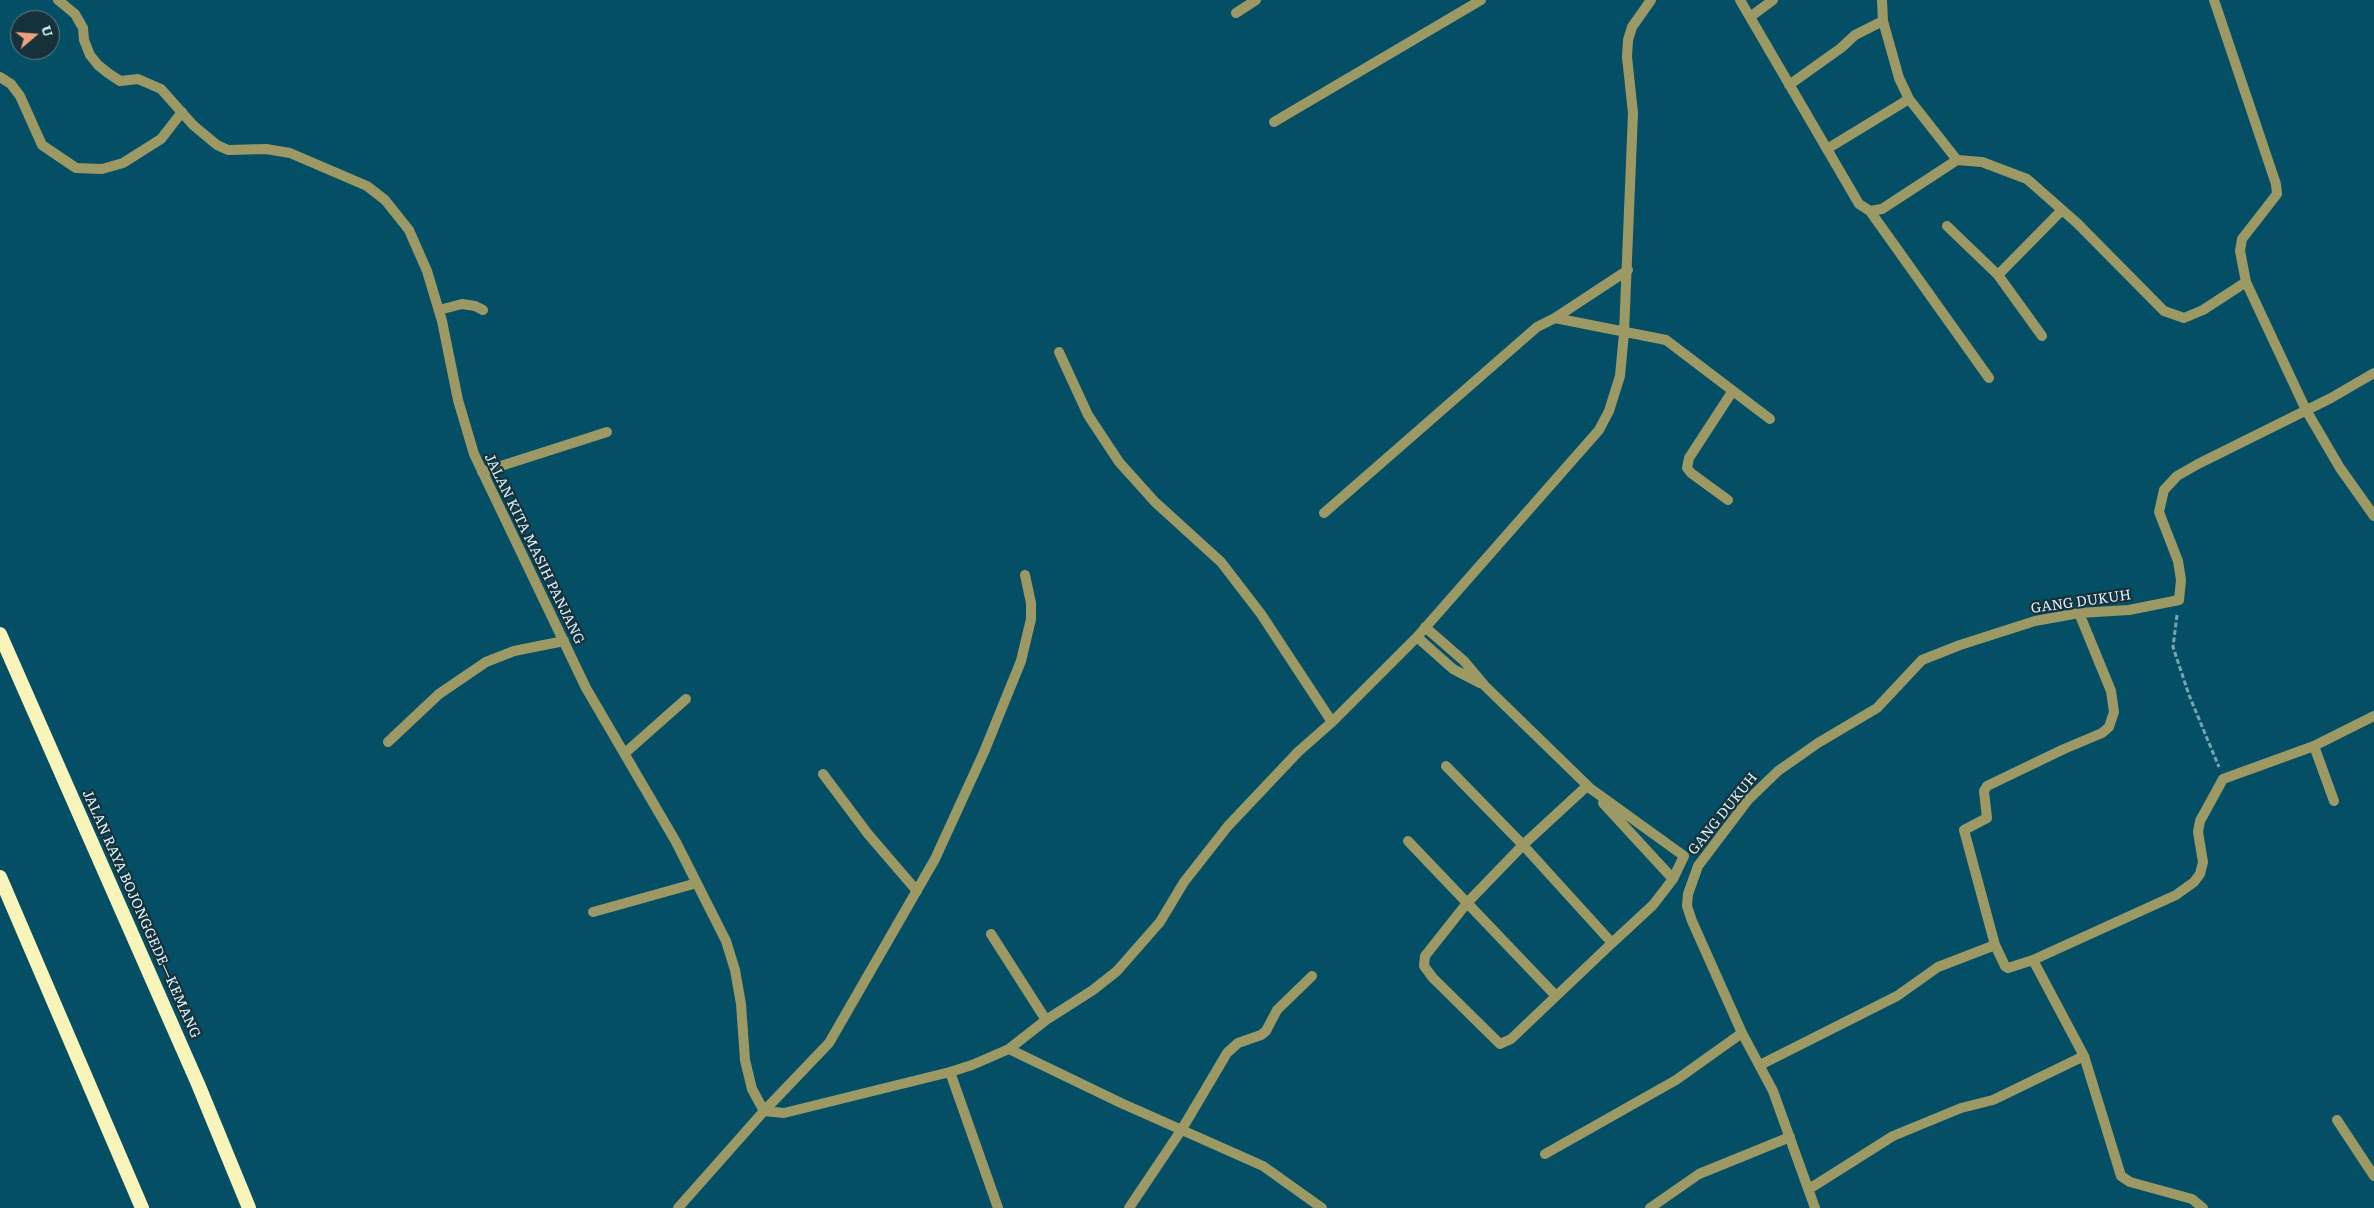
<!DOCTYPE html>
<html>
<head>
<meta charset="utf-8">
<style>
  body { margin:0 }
  #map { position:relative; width:2374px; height:1208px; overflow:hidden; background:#044f65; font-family:Literata,serif }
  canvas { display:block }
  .north { position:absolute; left:10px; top:10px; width:50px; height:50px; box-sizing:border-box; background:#17313b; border:1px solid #657f89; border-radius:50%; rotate:72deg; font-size:14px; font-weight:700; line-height:20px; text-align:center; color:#daf3fd }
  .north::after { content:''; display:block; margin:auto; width:18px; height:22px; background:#f1a17d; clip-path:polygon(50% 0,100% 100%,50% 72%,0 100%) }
</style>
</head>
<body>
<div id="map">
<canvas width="2374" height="1208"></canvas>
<div class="north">U</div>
</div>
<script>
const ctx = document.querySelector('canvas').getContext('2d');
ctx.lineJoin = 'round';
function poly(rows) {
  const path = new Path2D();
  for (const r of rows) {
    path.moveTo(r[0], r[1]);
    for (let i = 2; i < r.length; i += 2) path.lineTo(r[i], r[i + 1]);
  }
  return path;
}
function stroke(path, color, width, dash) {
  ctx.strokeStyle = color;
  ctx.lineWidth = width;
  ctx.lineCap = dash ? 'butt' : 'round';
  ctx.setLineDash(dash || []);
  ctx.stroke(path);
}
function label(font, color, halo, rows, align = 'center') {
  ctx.font = font + ' Literata,serif';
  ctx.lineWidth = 4.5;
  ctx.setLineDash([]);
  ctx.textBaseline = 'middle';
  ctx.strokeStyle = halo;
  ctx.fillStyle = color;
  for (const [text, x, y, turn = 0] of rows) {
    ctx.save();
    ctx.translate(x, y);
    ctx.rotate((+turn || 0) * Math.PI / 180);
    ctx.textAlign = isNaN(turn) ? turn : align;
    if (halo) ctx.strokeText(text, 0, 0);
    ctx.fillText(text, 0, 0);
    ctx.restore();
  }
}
const path = poly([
  [2177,615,2173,647,2189,695,2219,767]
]);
const service = poly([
  [625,753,686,699]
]);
const minor = poly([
  [58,0,75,14,83,28,84,40,90,55,98,65,108,73,120,81,138,79,161,89,193,125,217,145,228,150,266,149,290,153,367,186,385,200,409,230,427,271,442,321,458,400,474,454,586,688,676,842,726,941,735,970,741,1004,745,1060,752,1089,764,1111,829,1043,935,859,984,752,1021,661,1031,619,1031,603,1025,575],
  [1740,0,1859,204,1870,211,1882,209,1957,160,1982,162,2027,179,2077,223,2164,311,2184,318,2203,310,2246,282],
  [1882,0,1883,21,1899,78,1909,99,1957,160],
  [2214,0,2276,184,2277,194,2242,239,2240,251,2246,282,2306,410,2340,468,2374,516],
  [1236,13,1256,0],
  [1750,17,1773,0],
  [0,77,11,84,20,96,42,145,76,168,102,169,123,163,161,139,182,112],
  [1789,85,1841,48,1855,35,1883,21],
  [1274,122,1481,0],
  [1827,149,1909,99],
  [1870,211,1989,378],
  [1947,226,1998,275],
  [439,310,462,304,475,306,483,310],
  [1555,318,1628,270],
  [2042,336,1998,275,2062,210],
  [1059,352,1088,415,1119,462,1155,502,1221,562,1261,614,1332,722],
  [482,472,607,432],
  [1728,500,1691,473,1687,468,1689,458,1732,392],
  [1324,513,1537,327,1555,318,1666,340,1770,419],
  [1425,627,1464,661,1485,686,1592,790],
  [1417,637,1453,669,1480,683],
  [388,742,439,694,486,662,514,651,564,641],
  [2314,746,2334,801],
  [1446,766,1523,845,1612,943,1511,1039,1500,1044,1433,978,1424,966,1425,956,1467,903,1523,845,1587,786,1684,856,1673,879,1653,905,1612,943],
  [823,774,868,834,917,891],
  [1603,803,1673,879],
  [1408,841,1556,996],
  [593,912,697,883],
  [991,934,1046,1020],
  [2033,960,2008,968,2005,966,1995,945,1964,830,1987,818,1984,791,1987,786,2064,749,2102,733,2109,727,2114,712,2111,691,2079,613],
  [1009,1049,1046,1020,1093,990,1117,971,1160,922,1184,882,1228,826,1298,752,1332,722,1417,637,1599,430,1609,411,1620,376,1624,333,1633,113,1627,57,1628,40,1632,27,1651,0],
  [2084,1056,2121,1176,2130,1182,2192,1199,2203,1208],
  [1760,1065,1897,996,1938,967,1995,945],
  [950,1072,998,1208],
  [2337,1120,2374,1176],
  [1545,1154,1676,1080,1742,1033],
  [1809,1189,1893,1136,1961,1108,1993,1100,2084,1056,2033,960,2176,895,2194,882,2200,874,2203,862,2198,832,2200,821,2223,779,2314,746,2374,716],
  [678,1208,764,1111,784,1113,950,1072,972,1065,1009,1049,1121,1103,1263,1166,1322,1208],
  [1129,1208,1182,1129,1227,1053,1238,1043,1261,1035,1266,1031,1277,1010,1312,976],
  [1650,1208,1699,1174,1790,1137],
  [1815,1208,1773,1091,1742,1033,1692,921,1687,906,1688,894,1698,866,1748,800,1778,771,1818,743,1877,708,1922,660,1960,645,2035,621,2079,613,2129,610,2179,600,2181,580,2178,561,2159,512,2164,490,2177,476,2198,464,2331,398,2374,373]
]);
const trunk = poly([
  [0,634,198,1084,249,1208],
  [0,877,142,1208]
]);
const streetNames = [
  ["JALAN KITA MASIH PANJANG",534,549,64],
  ["GANG DUKUH",2081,602,-8],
  ["GANG DUKUH",1723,814,-51],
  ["JALAN RAYA BOJONGGEDE—KEMANG",141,914,66]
];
stroke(path, '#75a5b5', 3, [5, 2.5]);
stroke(service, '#9d9964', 10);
stroke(minor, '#9d9964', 10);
stroke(trunk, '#f9f4ba', 14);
label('14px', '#daf3fd', '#17313b', streetNames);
</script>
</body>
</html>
